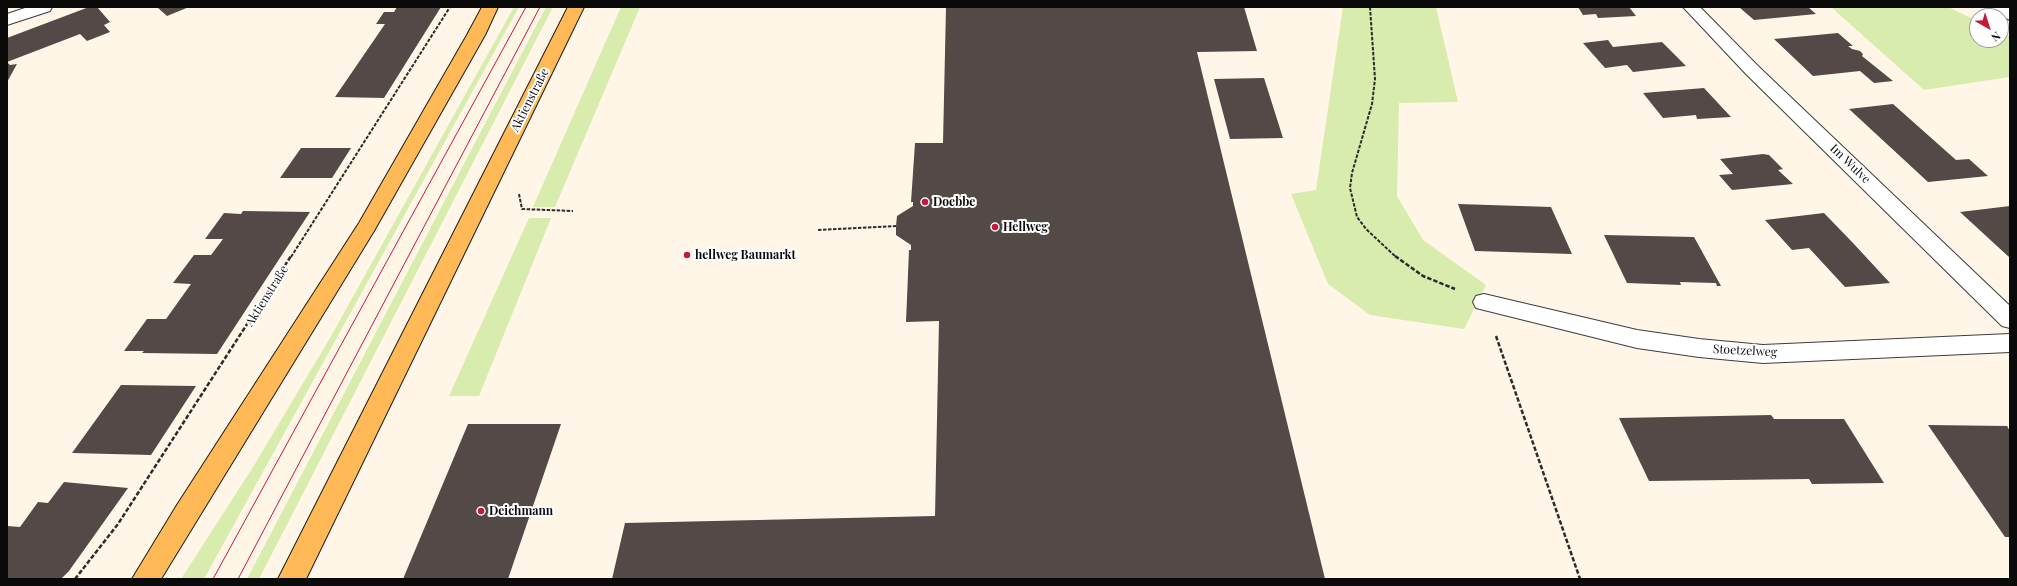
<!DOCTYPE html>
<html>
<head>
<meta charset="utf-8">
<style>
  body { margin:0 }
  #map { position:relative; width:2017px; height:586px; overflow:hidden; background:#fff6e7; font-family:"Playfair Display",serif }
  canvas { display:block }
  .frame { position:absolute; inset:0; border:8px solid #0a0a0a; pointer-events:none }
  .north { position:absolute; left:1969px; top:8px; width:40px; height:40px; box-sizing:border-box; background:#fff; border:1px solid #9d9d9d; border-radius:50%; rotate:141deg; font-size:11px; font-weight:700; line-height:16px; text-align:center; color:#0a0a0a }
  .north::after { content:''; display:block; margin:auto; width:14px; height:18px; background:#c3193d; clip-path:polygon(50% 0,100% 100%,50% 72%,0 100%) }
</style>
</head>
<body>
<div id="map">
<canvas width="2017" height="586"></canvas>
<div class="frame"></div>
<div class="north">N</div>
</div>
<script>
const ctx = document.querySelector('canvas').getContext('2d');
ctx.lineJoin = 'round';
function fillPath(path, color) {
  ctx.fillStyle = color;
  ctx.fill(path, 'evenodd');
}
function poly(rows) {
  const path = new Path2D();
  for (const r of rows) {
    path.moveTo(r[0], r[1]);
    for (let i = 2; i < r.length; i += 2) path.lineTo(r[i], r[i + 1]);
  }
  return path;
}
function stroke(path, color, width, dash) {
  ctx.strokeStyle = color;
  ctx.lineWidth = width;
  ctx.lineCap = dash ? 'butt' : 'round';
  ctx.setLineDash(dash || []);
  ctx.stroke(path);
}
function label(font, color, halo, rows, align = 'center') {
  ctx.font = font + ' "Playfair Display",serif';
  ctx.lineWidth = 4;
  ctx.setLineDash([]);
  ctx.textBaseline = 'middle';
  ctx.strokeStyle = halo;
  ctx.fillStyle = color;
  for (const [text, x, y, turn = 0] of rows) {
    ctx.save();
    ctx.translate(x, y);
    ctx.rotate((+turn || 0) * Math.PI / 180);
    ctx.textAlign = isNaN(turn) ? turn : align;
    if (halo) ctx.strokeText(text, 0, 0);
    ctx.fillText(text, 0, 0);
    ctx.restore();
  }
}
const green = poly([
  [514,7,519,7,204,579,181,579,253,467,330,338],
  [546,7,553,7,259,579,247,579],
  [621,7,640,7,555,207,533,207],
  [1343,7,1436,7,1458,102,1399,103,1397,196,1423,240,1486,285,1464,329,1370,315,1328,284,1291,194,1316,190],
  [1831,7,1948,7,1977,21,1977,40,2001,40,2001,32,2010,36,2010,77,1924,90],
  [529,218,551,218,479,396,449,396]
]);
const building = poly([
  [89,7,97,7,110,22,104,25,110,32,87,41,80,34,7,62,7,38],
  [157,7,189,7,167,16],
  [397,7,441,7,384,98,335,97,385,24,376,24,384,12,394,12],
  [946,7,1244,7,1257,51,1197,52,1325,579,612,579,625,523,935,516,939,321,906,322,909,250,911,250,911,245,896,235,896,226,897,216,913,206,913,202,911,202,915,143,943,143],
  [1578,7,1629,7,1636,16,1598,18,1596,14,1583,15],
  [1739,7,1808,7,1816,14,1754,20],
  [1838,33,1853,46,1848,46,1852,49,1860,51,1863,54,1862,56,1893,81,1874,83,1860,71,1813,76,1774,39],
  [1608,40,1613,47,1662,42,1686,66,1633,72,1627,65,1605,68,1583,43],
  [7,62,10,65,17,64,7,82],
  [1264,78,1283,138,1230,139,1214,79],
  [1704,88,1731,117,1697,119,1696,115,1663,118,1643,93],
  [1893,104,1956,160,1969,159,1988,176,1928,182,1849,109],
  [301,148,351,148,332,178,280,178],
  [1763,154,1769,155,1783,169,1778,170,1793,184,1732,190,1719,175,1733,174,1720,159],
  [1458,204,1551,207,1572,254,1475,251],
  [2010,206,2010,258,1960,212],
  [243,211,310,212,217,354,142,353,144,351,124,351,147,319,166,319,191,284,173,283,194,255,211,255,223,239,205,239,224,213,241,214],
  [1824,213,1853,243,1890,283,1845,287,1809,248,1792,250,1765,220],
  [1604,235,1694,237,1721,286,1717,286,1716,283,1680,282,1681,285,1627,283],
  [121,385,196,386,151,455,72,453],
  [1771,415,1774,419,1844,419,1884,483,1812,484,1809,479,1649,481,1619,418],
  [468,424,561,424,508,579,403,579],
  [1928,425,2007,426,2010,431,2010,537,2005,537],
  [64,482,128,488,69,571,61,579,7,579,7,526,20,527,38,502,48,503]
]);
const pathFar1 = poly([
  [1370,7,1375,79,1372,104,1352,173,1350,188,1357,217,1366,229,1396,257],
  [519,194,522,209,573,211],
  [818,230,896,226],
  [291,257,450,7]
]);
const path = poly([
  [1395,256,1423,276,1455,289],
  [1496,336,1580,579],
  [75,579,118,524,291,256]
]);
const minor = poly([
  [28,7,52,7,50,11,7,25,7,14,28,7],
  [1683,7,1700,7,1758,66,2010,306,2010,328,2002,326,1746,74,1683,7],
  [1988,7,2010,8,2010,20,1990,11,1988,7],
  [1484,294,1637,330,1699,339,1763,345,2010,334,2010,352,1763,363,1699,357,1637,348,1476,308,1473,302,1476,296,1484,294]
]);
const primary = poly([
  [482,7,498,7,485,35,374,231,161,579,132,579,177,505,359,223,467,35,482,7],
  [568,7,584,7,306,579,278,579,568,7]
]);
const tram = poly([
  [213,579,526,7],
  [238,579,540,7]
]);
const markers = [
  [925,202,4,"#c3193d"],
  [995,227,4,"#c3193d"],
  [687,255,4,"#c3193d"],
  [481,511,4,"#c3193d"]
];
const streetNames = [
  ["Aktienstraße",530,100,-63],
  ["Im Wulve",1850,164,44],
  ["Aktienstraße",267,296,-58],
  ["Stoetzelweg",1745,351,3]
];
const poiNames = [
  ["Doebbe",933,202],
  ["Hellweg",1003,227],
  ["hellweg Baumarkt",695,255],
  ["Deichmann",489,511]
];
fillPath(green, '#d8ecae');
fillPath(building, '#534946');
stroke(minor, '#3d3d3d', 2);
stroke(primary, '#1b1b1b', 2);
stroke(pathFar1, '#2c2c2c', 2, [3.5, 1.5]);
stroke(path, '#2c2c2c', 2.5, [4.5, 2]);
fillPath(minor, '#fff');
fillPath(primary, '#ffba57');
stroke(tram, '#c3193d', 1);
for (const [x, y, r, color] of markers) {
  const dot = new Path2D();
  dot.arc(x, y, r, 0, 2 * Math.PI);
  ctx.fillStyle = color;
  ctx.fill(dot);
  stroke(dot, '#fff', 1.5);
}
label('12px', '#0a0a0a', '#fff', streetNames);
label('bold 12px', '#0a0a0a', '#fff', poiNames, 'left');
</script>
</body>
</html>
